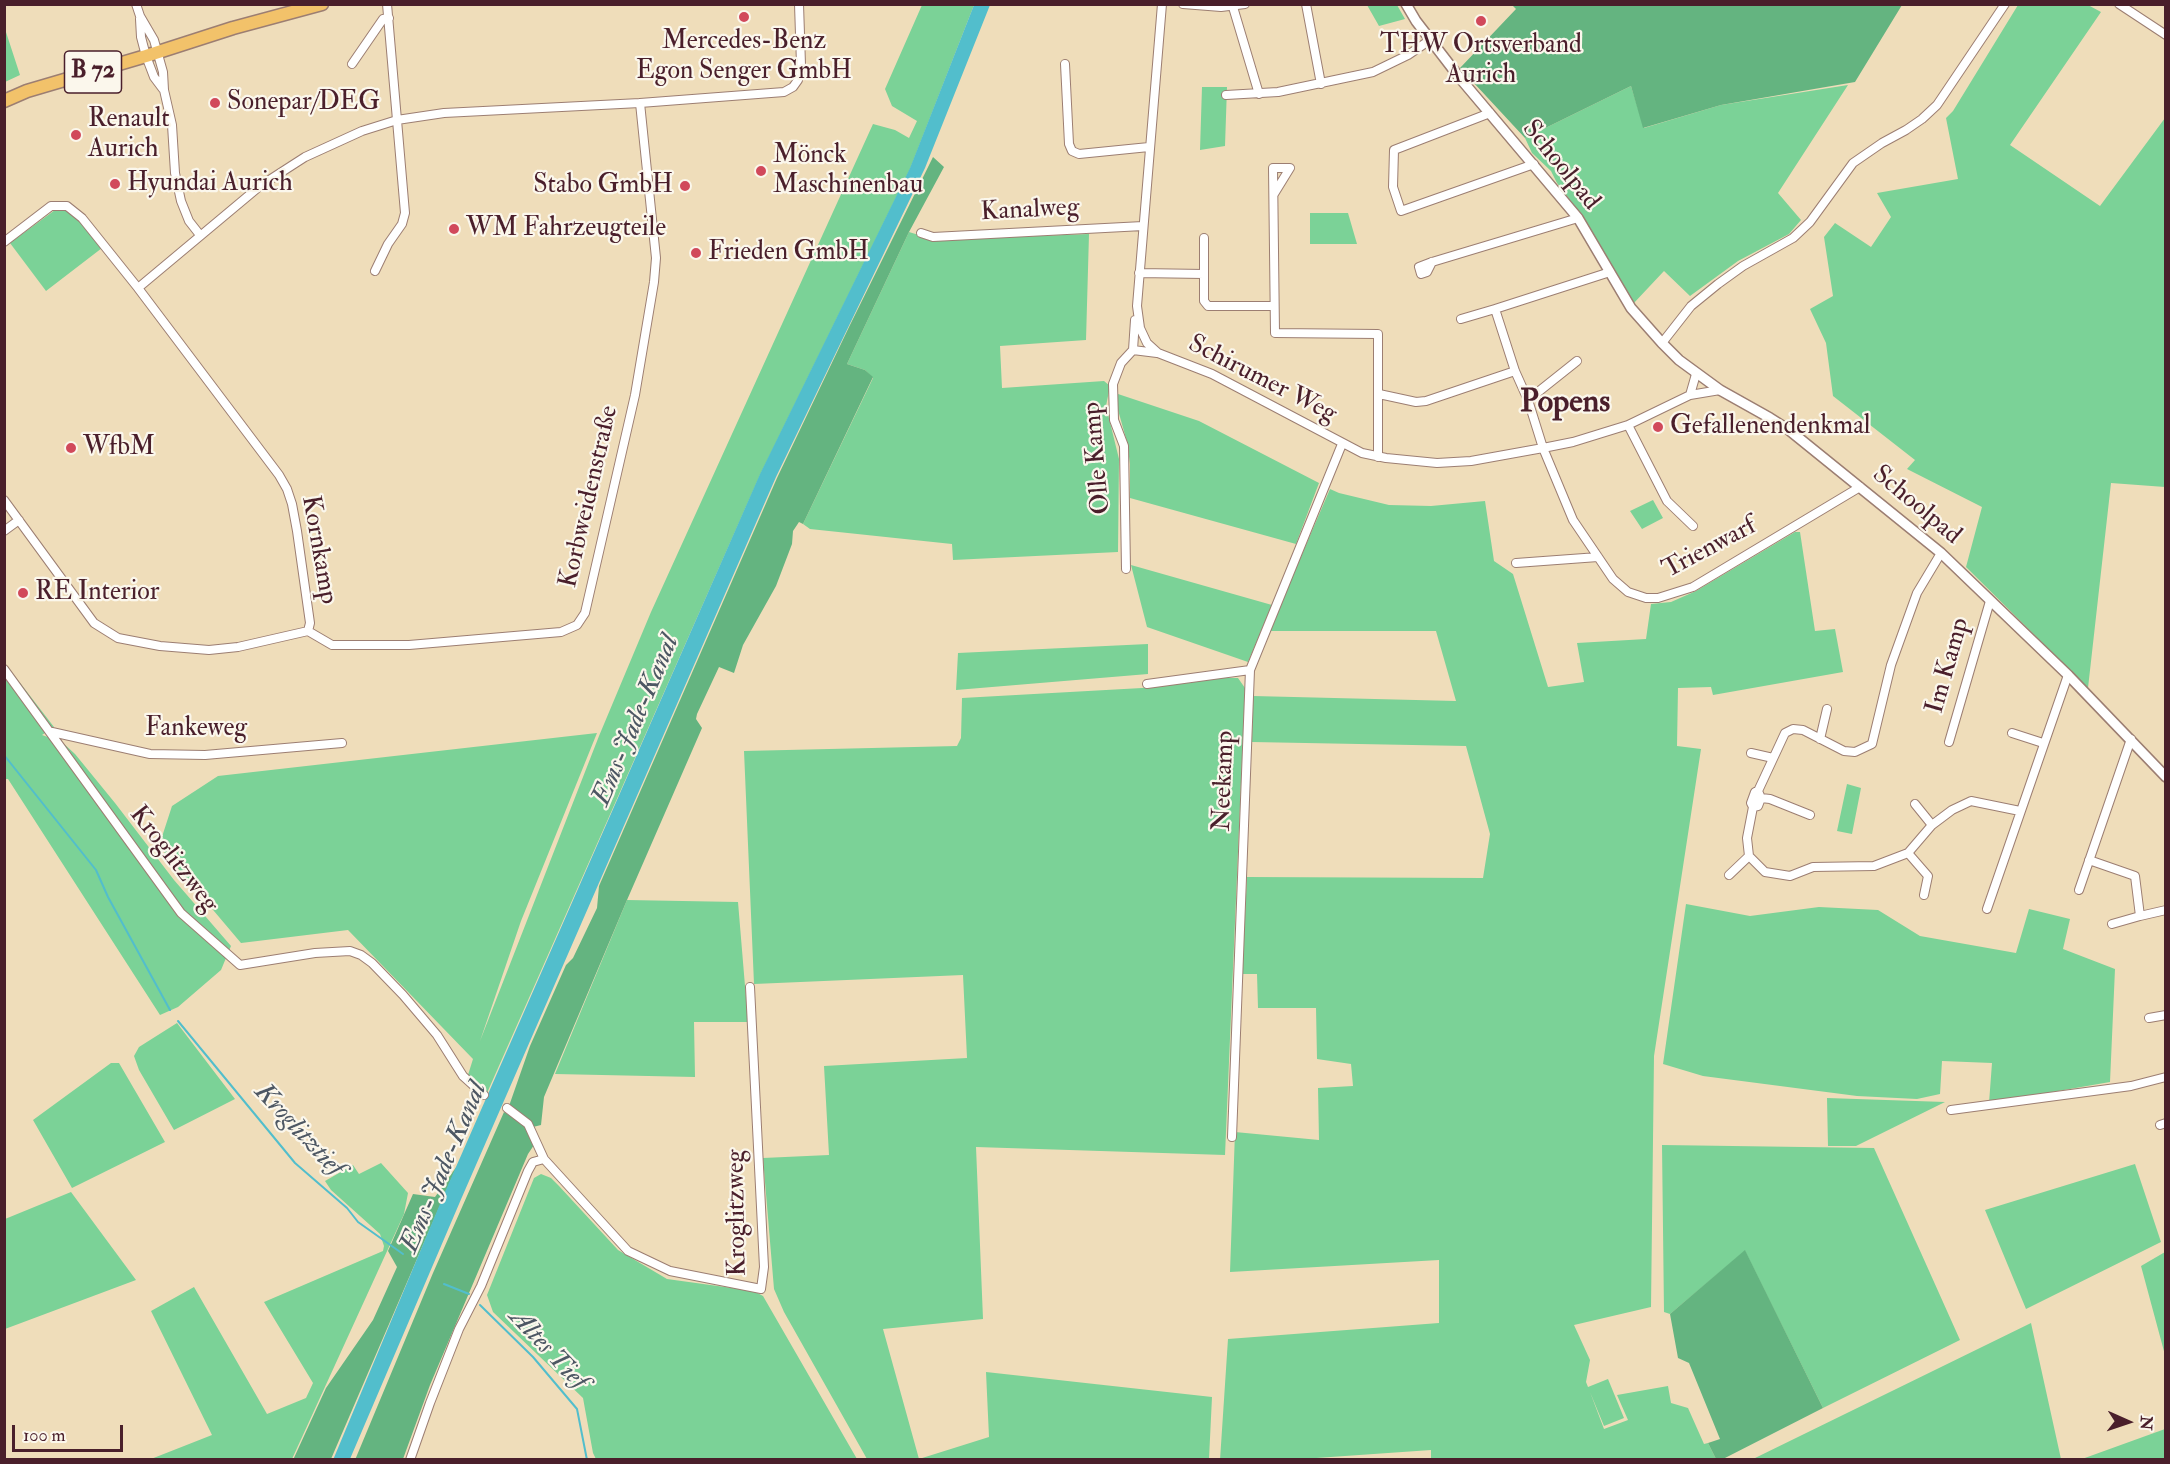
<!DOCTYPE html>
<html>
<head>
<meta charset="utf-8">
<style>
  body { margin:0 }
  #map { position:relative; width:2170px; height:1464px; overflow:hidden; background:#efddba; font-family:"IM FELL Double Pica",serif }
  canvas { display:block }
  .frame { position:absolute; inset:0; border:6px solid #4a1f2b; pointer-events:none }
  .north { position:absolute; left:2098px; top:1392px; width:60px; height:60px; -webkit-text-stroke:4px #fbf7ec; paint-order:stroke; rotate:93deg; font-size:16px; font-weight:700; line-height:24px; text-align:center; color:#4a1f2b }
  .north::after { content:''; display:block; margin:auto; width:21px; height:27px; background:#4a1f2b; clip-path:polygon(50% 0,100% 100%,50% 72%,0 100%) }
  .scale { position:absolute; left:12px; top:1425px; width:111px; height:27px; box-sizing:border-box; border:3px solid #4a1f2b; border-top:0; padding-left:8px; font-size:18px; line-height:21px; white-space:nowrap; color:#4a1f2b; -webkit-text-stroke:4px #fbf7ec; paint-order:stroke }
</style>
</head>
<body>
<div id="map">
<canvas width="2170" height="1464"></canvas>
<div class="frame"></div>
<div class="north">N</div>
<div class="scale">100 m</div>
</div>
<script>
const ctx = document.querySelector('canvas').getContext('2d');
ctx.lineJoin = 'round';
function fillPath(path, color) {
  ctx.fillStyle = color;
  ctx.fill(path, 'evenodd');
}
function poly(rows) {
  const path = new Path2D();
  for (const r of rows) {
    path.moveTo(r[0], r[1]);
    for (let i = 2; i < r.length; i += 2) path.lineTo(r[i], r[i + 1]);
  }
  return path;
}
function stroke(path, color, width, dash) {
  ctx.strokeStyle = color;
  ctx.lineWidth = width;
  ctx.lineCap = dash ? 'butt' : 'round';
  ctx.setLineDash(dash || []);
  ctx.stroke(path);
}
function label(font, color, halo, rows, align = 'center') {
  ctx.font = font + ' "IM FELL Double Pica",serif';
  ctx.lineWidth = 4.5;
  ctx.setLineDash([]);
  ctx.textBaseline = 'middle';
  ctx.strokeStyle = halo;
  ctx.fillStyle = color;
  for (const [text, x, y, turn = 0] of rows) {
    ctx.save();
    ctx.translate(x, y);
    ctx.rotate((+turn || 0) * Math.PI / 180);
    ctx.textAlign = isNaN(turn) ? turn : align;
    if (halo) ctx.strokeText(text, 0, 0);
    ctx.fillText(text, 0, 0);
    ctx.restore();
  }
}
const green = poly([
  [922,5,974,5,910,169,760,475,487,1093,482,1091,468,1075,473,1059,348,930,241,943,159,846,172,806,218,776,597,733,521,921,480,1041,599,736,651,612,873,124,895,130,909,138,917,121,892,106,885,89],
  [1367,5,1397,5,1405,19,1379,26],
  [2018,5,2088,5,2101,12,2010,145,2100,206,2165,118,2165,487,2111,483,2088,688,1966,567,1982,507,1907,469,1915,460,1833,396,1826,343,1810,309,1833,296,1824,237,1835,223,1871,247,1891,217,1877,193,1958,179,1946,118,1953,111],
  [5,29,20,75,5,82,4,82],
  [1848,85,1778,193,1801,220,1789,234,1738,261,1690,296,1664,271,1633,304,1583,217,1557,183,1551,171,1532,153,1525,138,1631,86,1644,128,1721,105],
  [1202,87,1227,87,1225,146,1200,150],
  [55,210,67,210,76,216,102,248,46,291,10,243],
  [1310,213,1348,213,1357,244,1310,244],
  [909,232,935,240,1089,234,1086,340,1000,346,1002,388,1104,381,1110,386,1106,406,1119,459,1118,552,953,560,952,544,810,529,803,524,873,378,865,370,847,364],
  [1118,394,1199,421,1319,483,1296,544,1130,498,1130,464,1127,442,1118,410],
  [1330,489,1339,493,1389,505,1431,506,1485,501,1494,561,1513,574,1548,687,1584,682,1577,643,1646,639,1651,604,1671,602,1696,591,1795,532,1800,532,1815,631,1835,629,1843,672,1713,695,1711,687,1678,688,1677,746,1701,749,1654,1056,1651,1307,1574,1325,1590,1360,1586,1382,1588,1387,1608,1379,1624,1418,1604,1426,1590,1392,1604,1429,1628,1420,1617,1395,1668,1386,1671,1403,1688,1408,1704,1444,1708,1443,1716,1459,1431,1460,1431,1450,1302,1459,1220,1460,1228,1339,1439,1323,1439,1260,1230,1272,1235,1132,1319,1140,1318,1088,1353,1086,1351,1064,1317,1059,1316,1008,1258,1008,1257,974,1242,974,1247,877,1483,878,1490,834,1466,746,1252,742,1253,696,1456,701,1436,631,1269,631],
  [1653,500,1663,518,1642,529,1630,511],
  [1131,565,1272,605,1248,662,1147,627],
  [1148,644,1148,674,956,690,958,653],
  [4,662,54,727,42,735,62,742,75,754,115,803,174,880,231,946,221,970,178,1007,160,1015,8,779,5,779],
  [1220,678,1238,678,1245,688,1225,1155,976,1147,983,1319,883,1329,919,1459,989,1437,986,1372,1212,1397,1209,1459,867,1459,784,1312,774,1289,763,1158,829,1155,824,1066,967,1058,963,975,754,984,744,751,957,746,961,738,962,698,1142,688],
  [1847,784,1861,788,1852,834,1837,831],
  [627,900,738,902,748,1022,694,1022,695,1077,555,1074],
  [1686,904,1750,916,1819,907,1878,910,1920,936,2016,953,2029,909,2070,919,2063,949,2115,969,2110,1082,1989,1103,1992,1063,1942,1061,1940,1094,1917,1099,1857,1096,1703,1076,1663,1064],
  [177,1023,235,1099,174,1130,139,1070,134,1056,139,1047],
  [111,1063,119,1063,165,1142,72,1188,33,1120],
  [1827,1098,1945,1102,1856,1146,1828,1146],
  [1662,1145,1874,1148,1960,1340,1823,1408,1745,1251,1670,1314,1664,1312],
  [381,1163,408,1193,404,1214,292,1459,151,1459,212,1435,151,1311,194,1287,267,1414,306,1398,313,1383,264,1302,383,1251,384,1246,380,1234,331,1190,325,1181,353,1165,359,1174],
  [2135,1164,2161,1242,2026,1309,1985,1210],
  [541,1174,551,1178,559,1186,618,1250,667,1279,754,1291,763,1296,857,1459,596,1459,593,1453,583,1398,493,1312,487,1295,534,1178],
  [71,1192,136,1280,5,1329,5,1219],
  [2165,1252,2165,1355,2141,1266],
  [2031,1323,2061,1459,1753,1459],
  [2165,1429,2165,1459,2082,1459]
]);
const forest = poly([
  [1512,5,1902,5,1855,82,1721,105,1643,128,1631,86,1525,138,1460,68,1516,9],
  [933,157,944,167,909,232,847,364,865,370,873,377,803,524,799,522,793,531,792,544,776,586,743,645,734,673,719,667,697,714,696,719,702,728,627,900,544,1097,541,1125,533,1127,523,1115,509,1106,530,1046,566,965,573,958,597,908,599,886,777,478,849,327],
  [504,1112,517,1120,526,1128,534,1145,528,1154,430,1385,403,1459,355,1460,433,1273],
  [457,1166,331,1459,293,1460,326,1388,373,1320,397,1267,388,1251,413,1194,435,1197],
  [1745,1250,1823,1408,1723,1459,1716,1459,1708,1443,1720,1439,1689,1363,1678,1358,1670,1314]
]);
const water = poly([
  [974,5,990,5,925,168,776,477,462,1197,350,1459,333,1460,445,1192,760,474,910,168]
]);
const stream = poly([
  [4,755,96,870,108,897,170,1010],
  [178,1021,295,1163,347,1208,358,1222,403,1254],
  [444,1284,469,1294],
  [480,1305,533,1357,577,1409,587,1460]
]);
const minor = poly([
  [136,4,140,16,154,40,163,72,164,90,172,125,175,173,181,201,189,221,200,235],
  [1162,4,1137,306,1140,328,1147,343,1158,353,1212,374,1362,453,1386,458,1437,463,1471,461,1543,448,1573,442,1628,425,1690,395,1696,374],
  [1183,4,1221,7,1245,4],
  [1306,4,1321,84],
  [2119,4,2166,35],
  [1233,7,1259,94],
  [140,19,141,37,146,56,154,77,163,89],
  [352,64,383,19,389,18],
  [1065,64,1069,144,1072,151,1079,154,1149,147],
  [1226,95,1278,92,1373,72,1408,55,1430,40],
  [1490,113,1394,150,1393,187,1401,211,1534,164],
  [1274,194,1290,168,1273,168,1275,333,1378,334,1378,457],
  [921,233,933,237,1143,226],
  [4,242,51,206,67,206,82,218,138,288,279,475,287,489,292,504,297,531,310,623,308,631,238,647,209,650,160,646,118,638,94,623,4,500],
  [1432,262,1427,272,1421,274,1419,267,1432,262,1578,218],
  [375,271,388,244,402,224,405,213,387,4],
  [1610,272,1495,309,1515,371,1528,400,1543,448,1573,520,1613,579,1628,592,1646,598,1658,598,1693,587,1860,487],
  [1139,273,1204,274,1204,301,1208,306,1274,306],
  [1204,274,1204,238],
  [138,288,260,186,305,157,362,131,397,120,444,113,640,103,784,92,793,87,798,80,801,65,799,4],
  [1461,319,1495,309],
  [1662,343,1691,306,1718,284,1743,266,1793,238,1810,222,1853,163,1882,143,1906,130,1922,119,1937,105,2005,4],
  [1133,350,1157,353],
  [1379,394,1416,402,1426,401,1515,371],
  [1690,395,1720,390],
  [1528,400,1577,361],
  [1628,425,1667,501,1693,526],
  [4,531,19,520],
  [1941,553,1917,593,1891,665,1872,744,1855,752,1844,751,1803,730,1793,729,1785,733,1758,791,1761,798,1758,806,1753,807,1747,838,1749,856,1765,872,1790,876,1813,867,1874,866,1908,853,1932,825,1952,810,1971,801,2020,811],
  [1516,563,1598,557],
  [1126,569,1124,446,1114,420,1113,384,1121,363,1133,350,1135,320],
  [308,631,332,645,409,645,561,632,577,625,585,613,635,395,654,282,656,258,640,103],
  [4,669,181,913,240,965,315,953,350,951,361,955,372,963,403,995,437,1035,463,1076,484,1095],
  [1147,684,1250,670],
  [52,732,150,754,205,755,342,743],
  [2012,733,2043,743],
  [1820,739,1827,709],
  [1949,742,1990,601],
  [1751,753,1773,758],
  [1761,798,1770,799,1810,815],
  [1915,804,1932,825],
  [1753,807,1751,803,1755,792,1758,791],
  [1908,853,1928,876,1924,895],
  [2089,860,2135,876,2140,916,2166,910],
  [1729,875,1749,856],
  [2079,890,2131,739],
  [1987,909,2068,675],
  [2112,924,2140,916],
  [2149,1018,2166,1015],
  [507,1108,528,1124,544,1159,628,1251,670,1271,761,1289,764,1267,750,987],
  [1951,1110,2131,1086,2166,1077],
  [2160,1125,2166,1123],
  [1232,1137,1250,670,1342,444],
  [410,1460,430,1403,459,1329,481,1286,528,1171,533,1162,544,1159]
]);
const tertiary = poly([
  [1406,4,1416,21,1459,77,1578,218,1631,308,1662,343,1679,360,1720,390,1770,418,1789,430,1941,553,2068,675,2166,777]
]);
const primary = poly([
  [4,101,27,91,146,56,233,28,322,4]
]);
const markers = [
  [744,17,6,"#d1495b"],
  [1481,21,6,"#d1495b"],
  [215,103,6,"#d1495b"],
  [76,135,6,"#d1495b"],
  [761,171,6,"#d1495b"],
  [115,184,6,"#d1495b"],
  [685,186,6,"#d1495b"],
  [454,229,6,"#d1495b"],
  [696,253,6,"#d1495b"],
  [1658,427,6,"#d1495b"],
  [71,448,6,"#d1495b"],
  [23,593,6,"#d1495b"]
];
const shields = [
  [93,72,57]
];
const shieldNames = [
  ["B 72",93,72]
];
const poiNames = [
  ["Mercedes-Benz",744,42,"center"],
  ["Egon Senger GmbH",744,72,"center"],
  ["THW Ortsverband",1481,46,"center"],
  ["Aurich",1481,76,"center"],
  ["Sonepar/DEG",227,103],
  ["Renault",88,120],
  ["Aurich",88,150],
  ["Mönck",773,156],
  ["Maschinenbau",773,186],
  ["Hyundai Aurich",127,184],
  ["Stabo GmbH",673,186,"right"],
  ["WM Fahrzeugteile",466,229],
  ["Frieden GmbH",708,253],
  ["Gefallenendenkmal",1670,427],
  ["WfbM",83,448],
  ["RE Interior",35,593]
];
const streetNames = [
  ["Schoolpad",1560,166,51],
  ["Kanalweg",1030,211,-3],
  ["Schirumer Weg",1262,380,27],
  ["Olle Kamp",1098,458,-95],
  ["Korbweidenstraße",590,497,-77],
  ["Schoolpad",1916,506,40],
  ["Trienwarf",1710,549,-28],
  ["Kornkamp",318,550,80],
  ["Im Kamp",1949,666,-74],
  ["Fankeweg",196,729],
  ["Neekamp",1225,781,-88],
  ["Kroglitzweg",173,860,52],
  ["Kroglitzweg",738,1213,-91]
];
const waterNames = [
  ["Ems-Jade-Kanal",637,721,-67],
  ["Kroglitztief",298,1131,47],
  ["Ems-Jade-Kanal",445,1168,-67],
  ["Altes Tief",547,1350,47]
];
const districtNames = [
  ["Popens",1565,404]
];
fillPath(green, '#7bd297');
fillPath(forest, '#64b480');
fillPath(water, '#52becc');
stroke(stream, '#52becc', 2);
stroke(minor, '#9c7e72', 10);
stroke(tertiary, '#9c7e72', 12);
stroke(primary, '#9c7e72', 15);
stroke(minor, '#fff', 8);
stroke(tertiary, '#fff', 9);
stroke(primary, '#f2c26a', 12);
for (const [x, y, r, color] of markers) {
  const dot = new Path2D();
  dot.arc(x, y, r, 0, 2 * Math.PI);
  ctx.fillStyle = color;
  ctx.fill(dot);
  stroke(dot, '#fbf7ec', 2);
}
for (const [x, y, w] of shields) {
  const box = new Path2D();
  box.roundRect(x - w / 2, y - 21, w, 42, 4.5);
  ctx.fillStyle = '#fbf7ec';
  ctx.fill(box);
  stroke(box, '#4a1f2b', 1.5);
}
label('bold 24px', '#4a1f2b', null, shieldNames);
label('26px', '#4a1f2b', '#fbf7ec', poiNames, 'left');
label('26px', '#4a1f2b', '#fbf7ec', streetNames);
label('italic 27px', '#4d5763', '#fbf7ec', waterNames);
label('bold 32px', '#4a1f2b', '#fbf7ec', districtNames);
</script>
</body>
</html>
